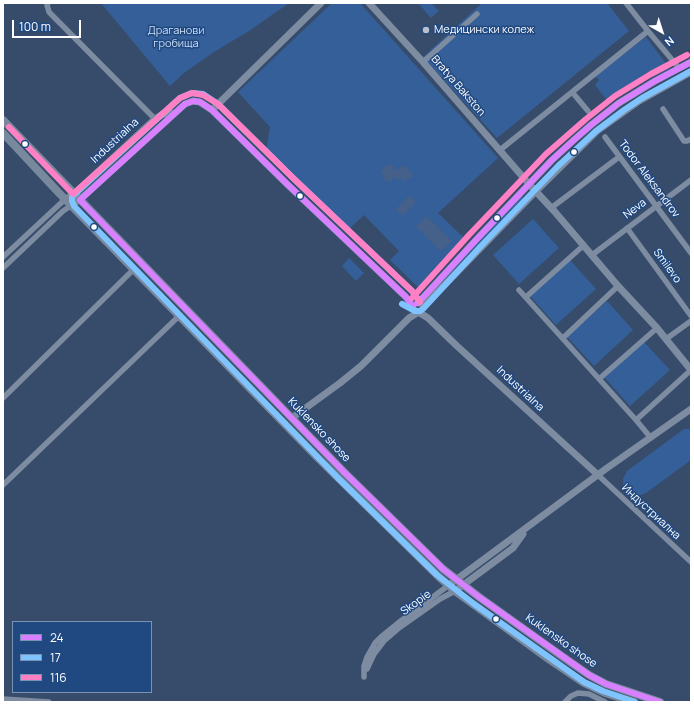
<!DOCTYPE html>
<html>
<head>
<meta charset="utf-8">
<style>
  body { margin:0 }
  #map { position:relative; width:694px; height:705px; overflow:hidden; background:#374c6b; font-family:Manrope,sans-serif }
  canvas { display:block }
  .frame { position:absolute; inset:0; border:4px solid #fff; pointer-events:none }
  .legend { position:absolute; left:12px; top:621px; width:140px; height:72px; box-sizing:border-box; background:#214981; border:1px solid #7a92b3; margin:0; padding:5px 7px; list-style:none; font-size:12px; color:#fff }
  .legend li { display:flex; align-items:center; gap:8px; height:20px }
  .legend b { width:20px; border:1px solid #7a92b3 }
  .north { position:absolute; left:642px; top:12px; width:40px; height:40px; -webkit-text-stroke:3px #214981; paint-order:stroke; rotate:141deg; font-size:11px; font-weight:700; line-height:16px; text-align:center; color:#fff }
  .north::after { content:''; display:block; margin:auto; width:14px; height:18px; background:#fff; clip-path:polygon(50% 0,100% 100%,50% 72%,0 100%) }
  .scale { position:absolute; left:12px; top:20px; width:69px; height:18px; box-sizing:border-box; border:2px solid #fff; border-top:0; padding-left:5px; font-size:12px; line-height:14px; white-space:nowrap; color:#fff; -webkit-text-stroke:3px #214981; paint-order:stroke }
</style>
</head>
<body>
<div id="map">
<canvas width="694" height="705"></canvas>
<div class="frame"></div>
<ul class="legend">
<li><b style="height:5px;background:#d880ff"></b>24</li>
<li><b style="height:5px;background:#80c4ff"></b>17</li>
<li><b style="height:5px;background:#ff80c5"></b>116</li>
</ul>
<div class="north">N</div>
<div class="scale">100 m</div>
</div>
<script>
const ctx = document.querySelector('canvas').getContext('2d');
ctx.lineJoin = 'round';
function fillPath(path, color) {
  ctx.fillStyle = color;
  ctx.fill(path, 'evenodd');
}
function poly(rows) {
  const path = new Path2D();
  for (const r of rows) {
    path.moveTo(r[0], r[1]);
    for (let i = 2; i < r.length; i += 2) path.lineTo(r[i], r[i + 1]);
  }
  return path;
}
function stroke(path, color, width, dash) {
  ctx.strokeStyle = color;
  ctx.lineWidth = width;
  ctx.lineCap = dash ? 'butt' : 'round';
  ctx.setLineDash(dash || []);
  ctx.stroke(path);
}
function label(font, color, halo, rows, align = 'center') {
  ctx.font = font + ' Manrope,sans-serif';
  ctx.lineWidth = 3;
  ctx.setLineDash([]);
  ctx.textBaseline = 'middle';
  ctx.strokeStyle = halo;
  ctx.fillStyle = color;
  for (const [text, x, y, turn = 0] of rows) {
    ctx.save();
    ctx.translate(x, y);
    ctx.rotate((+turn || 0) * Math.PI / 180);
    ctx.textAlign = isNaN(turn) ? turn : align;
    if (halo) ctx.strokeText(text, 0, 0);
    ctx.fillText(text, 0, 0);
    ctx.restore();
  }
}
const green = poly([
  [101,3,289,3,249,31,214,52,184,73,170,86],
  [332,3,360,3,498,158,438,213,466,240,420,289,390,260,399,251,364,215,348,230,266,151,270,127,238,92],
  [418,3,431,3,439,11,431,18],
  [482,3,607,3,629,31,497,138,423,57],
  [646,37,670,69,644,81,609,103,595,85,599,80,595,76],
  [521,196,524,198,431,295,429,293],
  [533,219,559,248,519,284,493,255],
  [349,258,364,273,356,281,342,266],
  [570,260,596,289,556,325,530,296],
  [607,301,633,330,594,366,567,337],
  [644,342,670,370,630,406,604,377],
  [684,429,691,429,691,460,646,493,640,495,634,494,627,489,623,484,623,479,627,471]
]);
const water = poly([
  [391,164,395,168,395,170,398,170,398,169,400,169,400,167,404,166,406,169,409,169,410,172,412,174,413,174,413,177,408,178,408,180,402,181,401,178,399,178,399,180,396,180,396,177,394,177,392,179,392,182,386,181,384,179,384,174,382,173,382,170,383,169,383,167],
  [409,196,416,202,403,216,396,209],
  [426,216,452,241,441,251,416,227]
]);
const minor = poly([
  [48,3,47,5,49,12,155,119],
  [626,3,648,31,679,68],
  [423,62,477,14],
  [572,92,588,111],
  [663,109,684,141,687,141,691,139],
  [605,137,691,253],
  [500,150,648,31],
  [551,208,619,157],
  [627,228,691,316],
  [592,255,691,180],
  [3,257,61,203,66,199],
  [3,268,63,211,72,205],
  [519,290,636,420,651,438],
  [526,297,584,245],
  [563,338,618,286],
  [666,339,691,321],
  [599,379,657,328],
  [3,398,134,269],
  [636,420,691,370],
  [598,475,691,562],
  [3,485,179,316],
  [367,669,374,654,384,641,399,628,440,599,455,591],
  [364,677,364,666,367,657,375,643,381,637,402,620,449,585],
  [3,699,49,702],
  [565,702,571,696,578,693,589,694,605,702]
]);
const tertiary = poly([
  [369,3,423,62,529,184,555,212,618,286,657,328,691,370],
  [212,110,321,3],
  [66,199,74,194,155,119,163,114,174,113],
  [72,205,85,195,185,104,193,101,200,102,212,110,287,184,406,297,413,307],
  [418,303,475,241,552,160,575,139,591,125,619,103,655,81,691,62],
  [423,307,536,191,597,131,639,101,691,72],
  [420,313,428,318,457,346,598,475],
  [292,418,340,383,361,366,409,318,417,313],
  [449,585,607,468,691,409],
  [455,591,513,548,523,534]
]);
const secondary = poly([
  [3,120,344,472,443,569,479,597,563,657,589,675,606,684,660,702],
  [3,133,59,193,316,456,439,577,455,591,506,628,550,660,584,683,605,693,634,702]
]);
const bus1 = poly([
  [417,303,418,303,475,241,552,160,575,139,591,125,619,103,655,81,691,62],
  [413,307,406,297,287,184,212,110,200,102,193,101,185,104,80,200,344,472,443,569,479,597,589,675,606,684,660,702]
]);
const bus2 = poly([
  [420,302,412,291,293,178,218,104,203,94,192,93,180,98,75,194,72,197,72,201,74,206,338,478,437,575,474,604,584,682,603,691,635,702],
  [402,304,415,311,420,311,423,309,481,246,558,166,596,131,624,110,642,98,691,71]
]);
const bus3 = poly([
  [9,127,73,194,180,98,192,93,203,95,218,104,293,178,412,291,420,302],
  [412,298,469,235,546,154,586,119,615,96,651,74,687,55]
]);
const markers = [
  [426,30,4,"#b9c0cb"],
  [25,144,3.5,"#fff"],
  [574,152,3.5,"#fff"],
  [300,196,3.5,"#fff"],
  [497,218,3.5,"#fff"],
  [94,227,3.5,"#fff"],
  [496,619,3.5,"#fff"]
];
const poiNames = [
  ["Медицински колеж",434,30]
];
const parkNames = [
  ["Драганови",176,31],
  ["гробища",176,44]
];
const streetNames = [
  ["Bratya Bakston",458,86,49],
  ["Industrialna",115,141,-43],
  ["Todor Aleksandrov",649,179,53],
  ["Neva",635,209,-37],
  ["Smilevo",667,266,54],
  ["Industrialna",520,389,43],
  ["Kuklensko shose",319,430,46],
  ["Индустриална",651,512,43],
  ["Skopie",416,603,-36],
  ["Kuklensko shose",561,641,35]
];
fillPath(green, '#355f98');
fillPath(water, '#456089');
stroke(minor, '#7d8ca1', 5.5);
stroke(tertiary, '#7d8ca1', 7);
stroke(secondary, '#78889d', 8);
stroke(bus1, '#d880ff', 6);
stroke(bus2, '#80c4ff', 6);
stroke(bus3, '#ff80c5', 6);
for (const [x, y, r, color] of markers) {
  const dot = new Path2D();
  dot.arc(x, y, r, 0, 2 * Math.PI);
  ctx.fillStyle = color;
  ctx.fill(dot);
  stroke(dot, '#214981', 1.5);
}
label('11px', '#fff', '#214981', poiNames, 'left');
label('11px', '#cbdef6', '#214981', parkNames);
label('11px', '#fff', '#214981', streetNames);
</script>
</body>
</html>
